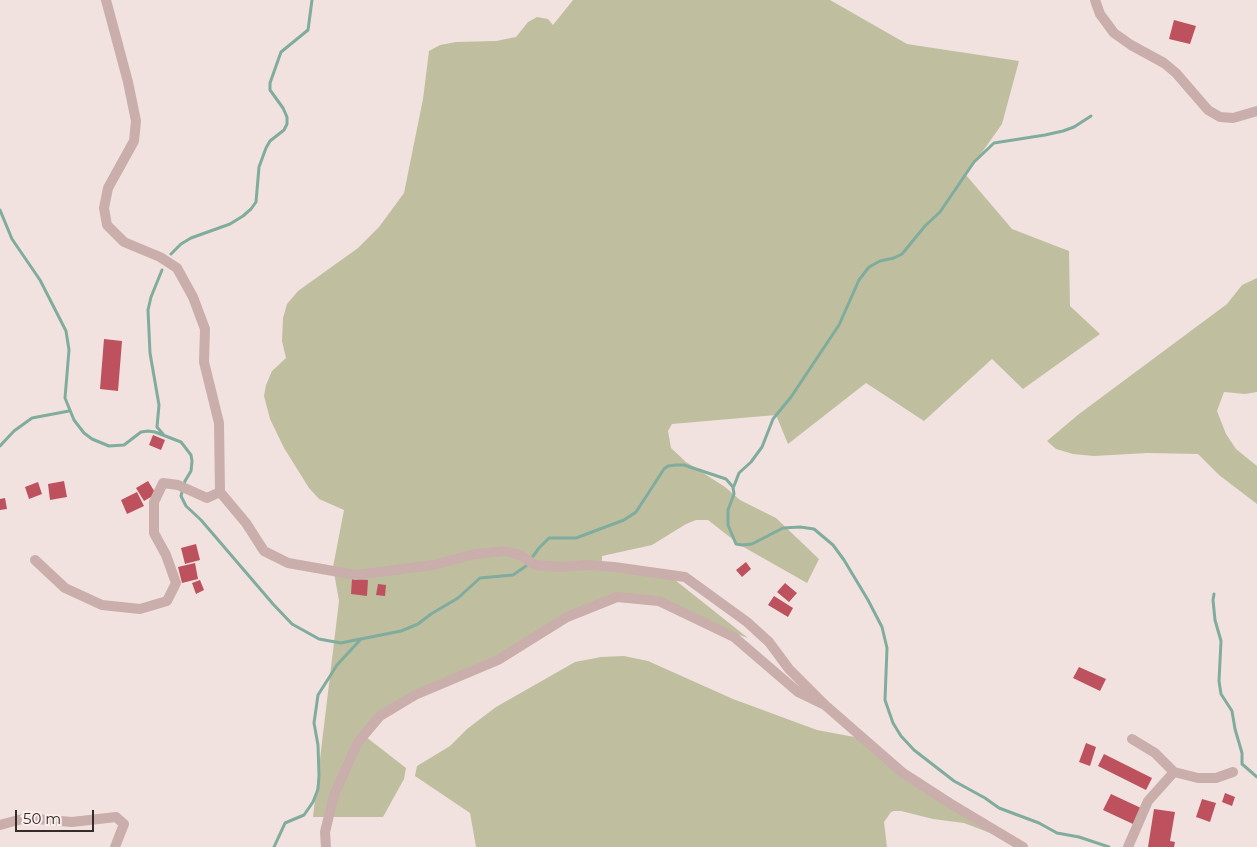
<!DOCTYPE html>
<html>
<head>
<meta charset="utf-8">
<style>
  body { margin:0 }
  #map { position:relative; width:1257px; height:847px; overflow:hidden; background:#f1e2df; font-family:Montserrat,sans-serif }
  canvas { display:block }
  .scale { position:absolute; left:15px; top:810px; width:79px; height:22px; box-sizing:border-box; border:2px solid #372a2a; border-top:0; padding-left:6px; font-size:15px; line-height:18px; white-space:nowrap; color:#372a2a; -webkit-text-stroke:4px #f9eeeb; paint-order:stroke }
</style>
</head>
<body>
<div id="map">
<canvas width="1257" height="847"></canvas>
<div class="scale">50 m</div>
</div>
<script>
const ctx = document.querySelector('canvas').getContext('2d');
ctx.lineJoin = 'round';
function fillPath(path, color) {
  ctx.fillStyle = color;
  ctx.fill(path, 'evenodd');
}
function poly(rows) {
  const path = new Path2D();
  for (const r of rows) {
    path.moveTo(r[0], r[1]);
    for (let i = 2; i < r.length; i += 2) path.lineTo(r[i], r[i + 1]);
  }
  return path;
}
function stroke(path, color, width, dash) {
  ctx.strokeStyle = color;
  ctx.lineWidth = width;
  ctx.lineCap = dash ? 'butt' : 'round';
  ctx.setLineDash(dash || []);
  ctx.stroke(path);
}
const green = poly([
  [573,0,830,0,907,44,1019,61,1002,124,966,175,1012,229,1069,251,1070,306,1100,334,1023,389,992,359,924,421,866,383,788,444,776,415,672,424,668,431,671,448,686,462,725,487,740,500,776,518,819,559,807,583,740,545,708,520,696,520,686,524,652,545,602,556,602,566,670,576,748,638,704,623,648,600,628,599,586,607,504,653,388,711,361,733,406,768,404,779,383,817,313,817,339,601,333,567,344,510,319,499,309,488,284,448,270,419,264,396,266,385,272,371,286,358,282,341,283,318,287,304,298,291,358,248,379,227,404,193,423,99,429,51,440,45,456,42,496,41,516,37,528,22,537,17,548,19,553,25],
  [1257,278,1257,392,1245,394,1224,392,1217,411,1226,434,1236,449,1257,466,1257,504,1219,475,1198,454,1148,453,1094,456,1073,454,1056,449,1047,441,1079,414,1227,304,1242,285],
  [624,656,648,661,733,699,817,730,865,739,888,759,990,833,964,823,933,819,901,811,894,811,891,812,884,822,887,847,476,847,470,813,415,776,417,766,450,746,467,729,496,707,575,662,601,657]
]);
const stream = poly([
  [0,210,12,239,40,280,66,331,69,350,65,398,74,420,84,433,92,439,109,446,124,445,141,432,148,431,155,432,181,442,191,455,192,461,191,471,185,481,181,496,186,506,201,520,273,604,292,624,319,639,341,643,360,639],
  [171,254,181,244,191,238,230,224,243,216,251,209,256,202,259,167,266,148,270,141,284,130,287,124,287,117,283,108,270,90,270,83,281,52,308,30,312,0],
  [162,270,151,297,148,310,150,353,159,405,157,427,163,434],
  [0,446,14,431,32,418,69,411],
  [734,486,739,473,751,462,762,447,773,419,791,397,839,325,859,280,869,267,880,261,894,258,902,254,925,226,940,212,974,162,994,143,1045,135,1063,131,1074,127,1091,116],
  [1214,594,1213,600,1215,620,1221,641,1219,681,1221,694,1232,711,1235,729,1242,753,1242,764,1257,777],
  [274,847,285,823,304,815,313,802,318,789,319,776,318,745,314,723,318,695,337,665,361,639,401,631,418,624,431,614,458,598,480,578,513,575,526,566,539,548,549,538,576,538,624,520,636,512,664,469,668,466,676,465,684,465,726,479,733,487,734,494,728,510,728,525,736,544,742,545,752,544,783,528,800,527,814,529,833,545,844,560,868,600,882,627,887,648,885,700,893,723,901,736,914,750,954,781,985,798,999,808,1039,823,1057,833,1079,837,1109,847]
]);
const building = poly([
  [1174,20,1196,26,1190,44,1169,39],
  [104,339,122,341,118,391,100,389],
  [153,435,165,440,161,450,149,445],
  [64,481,67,497,50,500,48,484],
  [148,481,156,494,144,501,136,488],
  [38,482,42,494,29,499,25,487],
  [137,492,144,506,127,514,121,500],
  [5,498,7,509,0,510,0,499],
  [196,544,200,560,185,564,181,548],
  [746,562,751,569,742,577,736,570],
  [195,563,198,579,182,583,178,567],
  [352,579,368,580,367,596,351,594],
  [200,580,204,590,196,594,192,583],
  [785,583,797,593,789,602,777,592],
  [378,584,386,585,385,596,376,595],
  [774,596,793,608,788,617,768,605],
  [1079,667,1106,679,1100,691,1073,678],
  [1086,743,1096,747,1090,766,1079,762],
  [1104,754,1152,778,1146,790,1098,766],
  [1225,793,1235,797,1232,806,1222,802],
  [1111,794,1141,808,1133,824,1103,810],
  [1202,799,1216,803,1210,822,1196,817],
  [1154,809,1175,812,1170,841,1175,842,1174,847,1148,847]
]);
const minor = poly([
  [106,0,128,82,136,121,134,141,108,188,104,208,107,225,124,242,160,257,177,268,193,297,205,329,204,362,219,423,220,492,246,523,264,551,288,563,356,575,433,565,475,554,505,551,520,555,535,565,560,567,587,565,614,567,685,577,747,622,769,642,789,669,825,705],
  [1095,0,1100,14,1114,33,1131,45,1164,63,1176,73,1208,110,1220,117,1233,118,1257,111],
  [35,560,65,588,102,605,140,609,167,601,176,583,166,555,154,533,154,502,163,483,178,485,207,498,220,492],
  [1132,739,1155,753,1174,772],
  [0,825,26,818,72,822,116,817,124,824,115,847],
  [326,847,325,832,334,795,358,742,380,716,415,695,498,660,567,617,617,597,659,601,734,637,798,692,825,705,903,773,951,804,1023,847],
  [1128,847,1148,801,1174,772,1198,778,1216,778,1233,772]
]);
fillPath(green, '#bfbfa0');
stroke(stream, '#80ac9e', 3);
fillPath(building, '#bd515d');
stroke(minor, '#c9aeab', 10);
</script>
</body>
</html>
